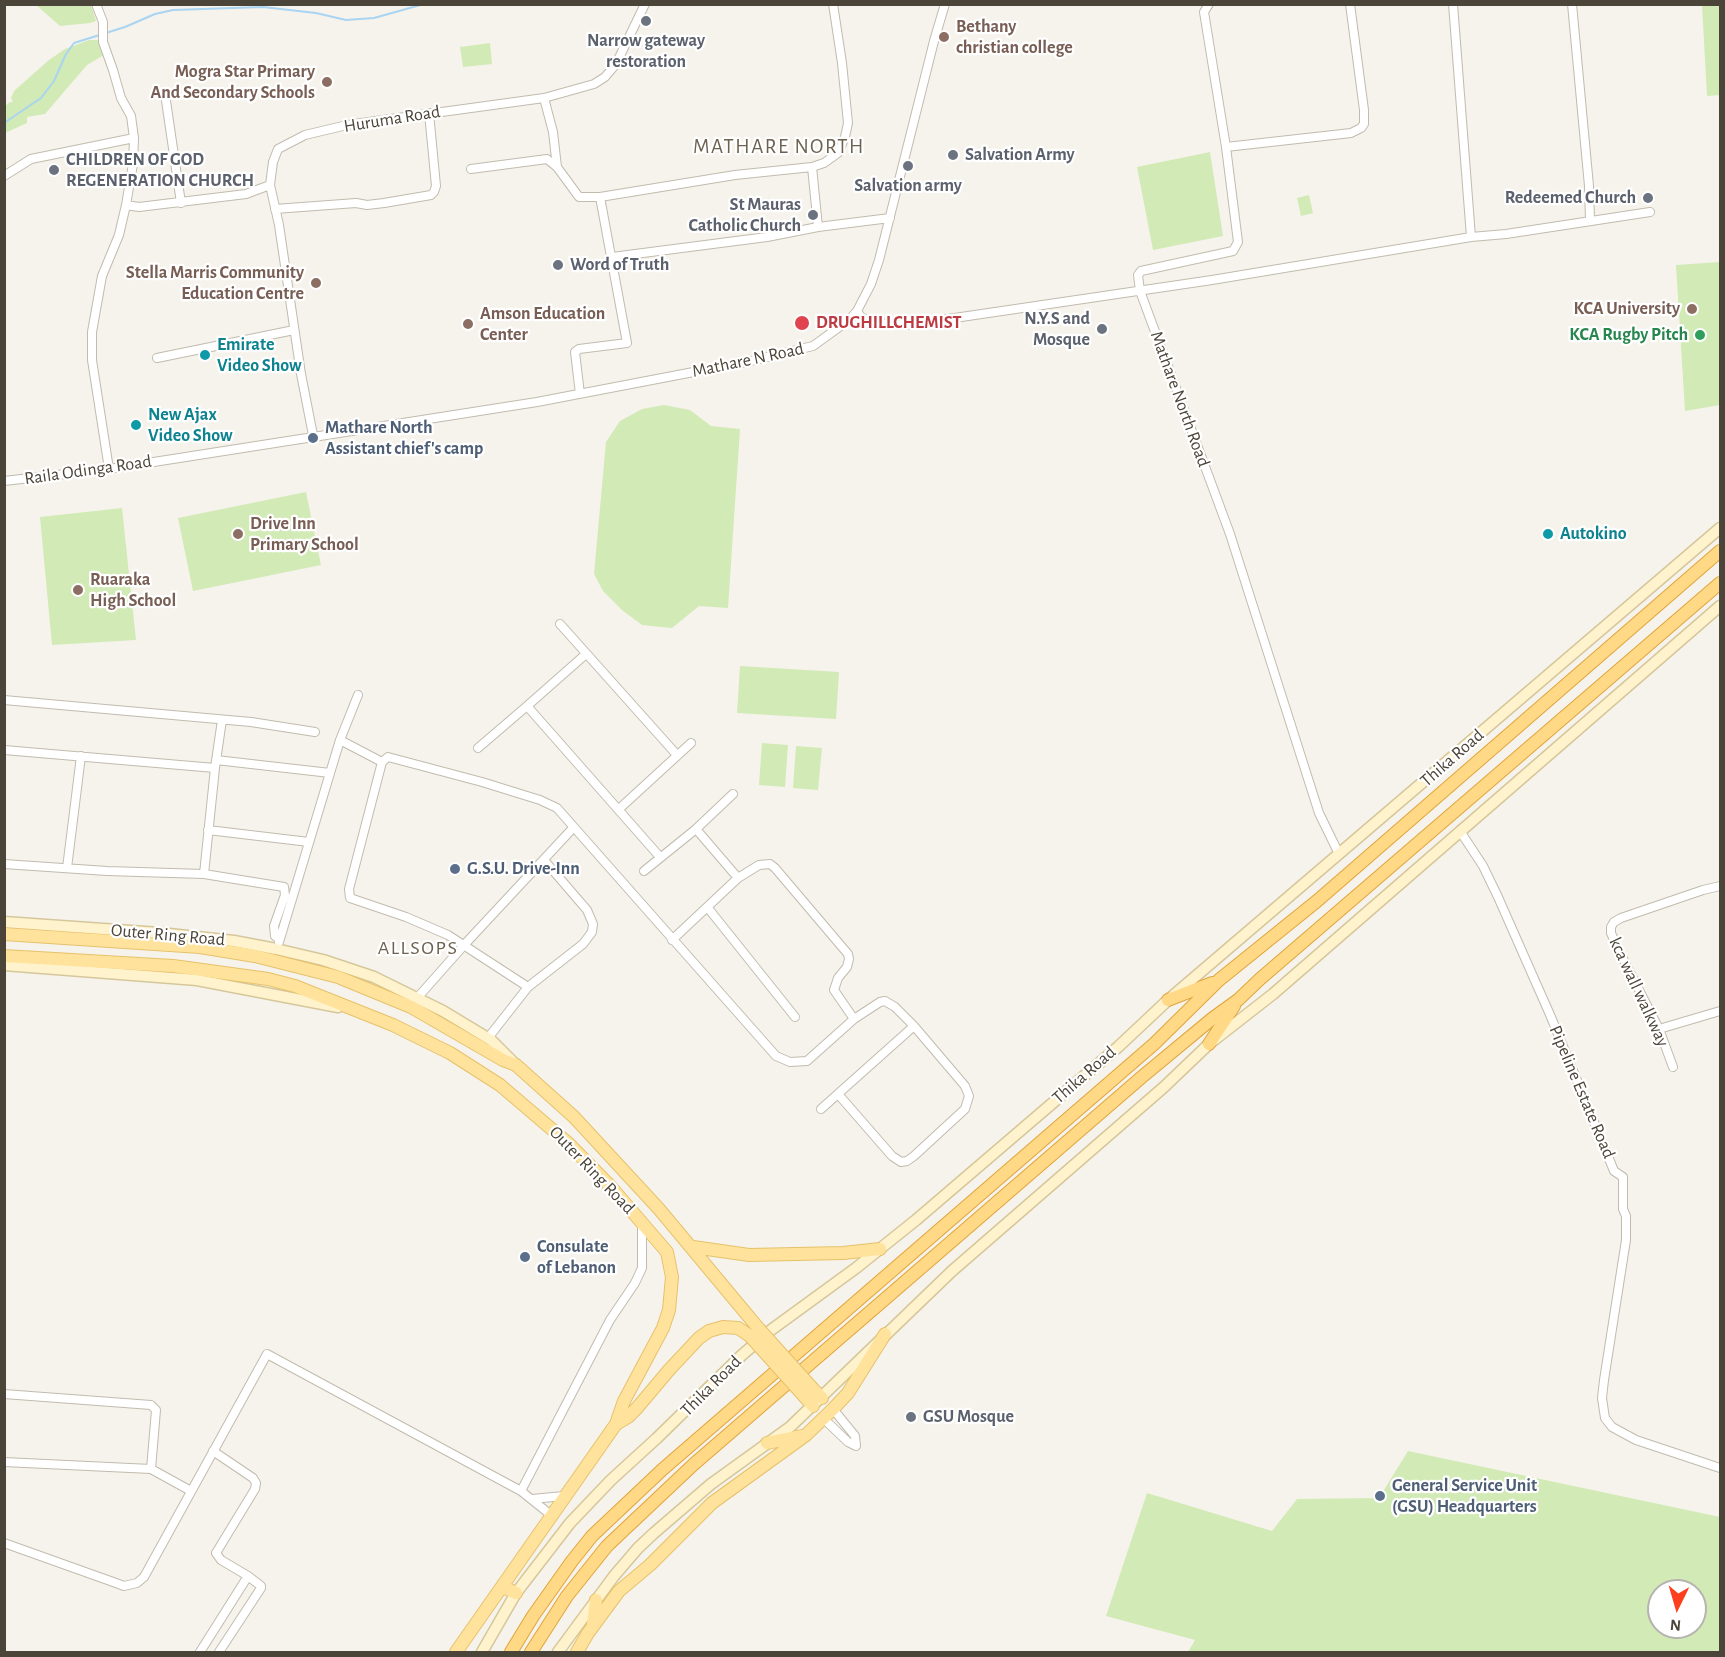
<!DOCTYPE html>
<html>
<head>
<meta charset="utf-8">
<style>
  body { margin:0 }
  #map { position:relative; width:1725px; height:1657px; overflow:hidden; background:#f6f3ec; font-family:"Alegreya Sans",sans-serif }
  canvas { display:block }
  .frame { position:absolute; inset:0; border:6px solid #4b4439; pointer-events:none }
  .north { position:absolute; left:1647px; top:1579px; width:60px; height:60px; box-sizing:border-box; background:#fff; border:2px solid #b7b4b0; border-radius:50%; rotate:185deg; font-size:16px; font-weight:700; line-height:24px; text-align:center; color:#4b4439 }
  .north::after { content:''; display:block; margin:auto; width:21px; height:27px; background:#fc3f1d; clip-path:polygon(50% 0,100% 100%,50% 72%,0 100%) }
</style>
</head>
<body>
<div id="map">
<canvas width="1725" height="1657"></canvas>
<div class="frame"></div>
<div class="north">N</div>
</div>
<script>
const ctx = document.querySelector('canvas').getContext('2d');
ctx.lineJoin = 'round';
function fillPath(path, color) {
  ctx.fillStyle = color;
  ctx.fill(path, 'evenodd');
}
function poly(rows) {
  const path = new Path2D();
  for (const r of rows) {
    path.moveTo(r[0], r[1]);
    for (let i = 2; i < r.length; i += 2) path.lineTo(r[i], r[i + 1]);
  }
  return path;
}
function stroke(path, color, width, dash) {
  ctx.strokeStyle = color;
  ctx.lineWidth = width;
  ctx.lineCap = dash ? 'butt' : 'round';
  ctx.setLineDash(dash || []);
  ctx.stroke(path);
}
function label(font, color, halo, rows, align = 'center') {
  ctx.font = font + ' "Alegreya Sans",sans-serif';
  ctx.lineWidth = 4.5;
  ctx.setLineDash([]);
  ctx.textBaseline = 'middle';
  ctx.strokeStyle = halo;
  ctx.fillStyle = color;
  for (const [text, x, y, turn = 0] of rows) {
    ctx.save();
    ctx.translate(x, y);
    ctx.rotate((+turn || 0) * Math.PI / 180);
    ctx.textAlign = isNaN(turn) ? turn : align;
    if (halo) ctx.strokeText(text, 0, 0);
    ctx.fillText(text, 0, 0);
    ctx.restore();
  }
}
const green = poly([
  [36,5,91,5,96,21,90,23,60,26],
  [1702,5,1720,5,1720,95,1707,96],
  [89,40,98,40,107,45,104,55,87,65,45,114,27,117,27,123,5,133,5,106,10,102,13,102,11,98,14,91,49,60,65,49],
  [490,43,492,64,463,67,460,47],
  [1210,152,1223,236,1153,250,1137,167],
  [1309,195,1313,213,1301,216,1297,198],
  [1720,262,1720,405,1685,411,1676,265],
  [664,405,690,410,711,426,740,429,728,608,699,606,672,628,642,625,622,610,603,591,594,574,606,442,620,421,642,409],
  [306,492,321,565,193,591,178,518],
  [122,508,136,640,52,645,40,517],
  [740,666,839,672,836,719,737,713],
  [762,743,788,745,785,787,759,785],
  [796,746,822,748,818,790,793,788],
  [1408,1451,1720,1517,1720,1652,1188,1652,1195,1640,1106,1616,1147,1493,1272,1531,1297,1499,1379,1498],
  [1659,1591,1695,1591,1695,1627,1659,1627]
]);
const stream = poly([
  [4,123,41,98,54,81,66,54,74,43,125,27,155,14,173,10,263,7,316,13,346,20,374,18,424,4]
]);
const minor = poly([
  [96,4,103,22,103,42,113,70,121,98,131,116,134,138,133,164,126,205,119,235,102,276,92,332,92,360,109,469],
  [1209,4,1204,12,1226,147,1238,242,1233,251,1141,271,1138,275,1140,291,1230,534,1319,813,1339,854],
  [1453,4,1471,237],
  [1572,4,1589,186,1590,221],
  [165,94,181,203],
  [544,98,553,132,557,167],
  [1226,147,1351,133,1361,128,1364,124,1364,110,1350,4],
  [471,169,547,159,557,167,579,197,600,197,735,175,812,167],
  [4,176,31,159,134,138],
  [126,205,139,207,246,194,270,185],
  [275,209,356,203,367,205,384,203,431,195,434,192,436,186,429,113],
  [818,227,812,167,824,163,838,153,845,137,848,123,842,63,833,4],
  [612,257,767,237,818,227,890,218],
  [857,311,861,317,875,323,907,325,1212,280,1471,237,1506,234,1650,212],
  [157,358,294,330],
  [580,394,575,352,579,349,627,343,600,197],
  [313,435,301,374,279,225,270,185,273,162,278,149,305,135,347,125,544,98,594,84,605,77,616,64,645,4],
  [4,481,109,469,537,402,751,361,813,346,849,320,857,311,871,284,879,260,934,41,945,4],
  [560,624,677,755],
  [586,654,527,706,660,857],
  [4,700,251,722,315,732],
  [340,740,382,762],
  [478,748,527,706],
  [4,750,215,768],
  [216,760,330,773],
  [619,809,691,743],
  [696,829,738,878],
  [208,830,309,842],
  [1460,831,1483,866,1498,897,1551,1017,1614,1171,1623,1177,1623,1209,1626,1216,1626,1240,1604,1380,1602,1398,1605,1418,1612,1427,1636,1440,1720,1468],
  [4,864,107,871,204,874,284,887,285,895,274,926,275,936,279,939],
  [67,868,81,756],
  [644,871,696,829,733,794],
  [204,874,215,768,222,720],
  [708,908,795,1017],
  [672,940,738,878,759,865,770,864,775,868,848,954,849,959,847,967,838,978,834,990,854,1019],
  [279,942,340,740,358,695],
  [528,987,583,944,592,932,593,924,587,910,544,860],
  [418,997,465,944,573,828],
  [1659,1029,1720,1011],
  [488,1038,528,987,448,935,406,917,350,898,349,889,382,762,388,757,482,782,540,800,557,808,776,1056,790,1062,807,1061,854,1019,880,1002,885,1001,895,1007,914,1026,965,1086,969,1096,965,1109,914,1156,907,1161,901,1162,892,1156,838,1094],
  [1673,1067,1659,1029,1618,949,1611,933,1611,927,1614,922,1621,918,1703,890,1720,886],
  [821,1109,914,1026],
  [4,1394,151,1405,156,1410,151,1469],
  [824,1419,848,1442,856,1446,855,1436,833,1409],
  [4,1462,151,1469,191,1491],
  [521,1491,610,1320,635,1283,642,1268,642,1224],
  [532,1499,564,1496],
  [4,1543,116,1583,124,1586,137,1583,144,1577,267,1354,521,1491,551,1515],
  [200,1652,248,1576,221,1560,216,1553,255,1489,256,1483,253,1478,213,1451],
  [219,1652,261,1588,261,1586,248,1576]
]);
const secondary = poly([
  [4,922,160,933,234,941,276,949,323,960,374,977,443,1011,491,1040,516,1065],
  [4,965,197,980,338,1007],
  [482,1652,516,1593,570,1523,611,1480,657,1438,742,1355,771,1330,856,1268,916,1220,1118,1047,1168,1000,1720,528],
  [558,1652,614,1576,638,1548,654,1533,711,1484,790,1427,952,1271,1164,1087,1209,1044,1273,994,1720,606]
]);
const primary = poly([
  [4,934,200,947,255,956,338,977,411,1007,503,1060,516,1065,574,1117,659,1209,759,1329],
  [4,956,173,966,268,979,295,986,393,1025,450,1053,500,1085,568,1143,611,1187,667,1252,672,1277,669,1310,663,1328,624,1401,616,1424],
  [693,1247,749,1255,843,1253,880,1249],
  [813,1389,822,1398],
  [804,1396,813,1406],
  [767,1443,802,1436],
  [503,1587,516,1593],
  [593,1624,596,1600],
  [456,1652,616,1424,628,1417,637,1408,669,1370,699,1338,709,1331,723,1327,738,1328,750,1336],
  [577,1652,588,1633,619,1591,650,1565,712,1503,806,1435,833,1409,848,1393,885,1334]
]);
const trunk = poly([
  [1168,1000,1212,983],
  [1209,1044,1234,1006],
  [511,1652,533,1616,572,1561,592,1536,663,1469,1154,1044,1219,980,1317,901,1720,551],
  [531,1652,567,1596,607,1546,694,1464,1143,1076,1213,1018,1238,1000,1260,979,1720,583]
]);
const primaryBridge = poly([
  [759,1329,813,1389],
  [750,1336,804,1396]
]);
const markers = [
  [646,21,6,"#6b7280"],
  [944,37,6,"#8d6e63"],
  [327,82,6,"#8d6e63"],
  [953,155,6,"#6b7280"],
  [908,166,6,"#6b7280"],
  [54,170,6,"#6b7280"],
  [1648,198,6,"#6b7280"],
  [813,215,6,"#6b7280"],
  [558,265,6,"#6b7280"],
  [316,283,6,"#8d6e63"],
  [1692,309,6,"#8d6e63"],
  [802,323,8,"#e0444e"],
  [468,324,6,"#8d6e63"],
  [1102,329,6,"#6b7280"],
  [1700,335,6,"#2e9e5b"],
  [205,355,6,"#0f9aa8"],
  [136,425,6,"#0f9aa8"],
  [313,438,6,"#5c6f8a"],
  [238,534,6,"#8d6e63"],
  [1548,534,6,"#0f9aa8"],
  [78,590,6,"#8d6e63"],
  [455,869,6,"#5c6f8a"],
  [525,1257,6,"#5c6f8a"],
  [911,1417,6,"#6b7280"],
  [1380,1496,6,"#5c6f8a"]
];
const educationNames = [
  ["Bethany",956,27],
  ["christian college",956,48],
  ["Mogra Star Primary",315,72,"right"],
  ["And Secondary Schools",315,93,"right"],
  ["Stella Marris Community",304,273,"right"],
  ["Education Centre",304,294,"right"],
  ["KCA University",1680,309,"right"],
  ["Amson Education",480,314],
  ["Center",480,335],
  ["Drive Inn",250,524],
  ["Primary School",250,545],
  ["Ruaraka",90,580],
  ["High School",90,601]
];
const worshipNames = [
  ["Narrow gateway",646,41,"center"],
  ["restoration",646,62,"center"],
  ["Salvation Army",965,155],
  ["CHILDREN OF GOD",66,160],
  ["REGENERATION CHURCH",66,181],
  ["Salvation army",908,186,"center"],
  ["Redeemed Church",1636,198,"right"],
  ["St Mauras",801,205,"right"],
  ["Catholic Church",801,226,"right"],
  ["Word of Truth",570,265],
  ["N.Y.S and",1090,319,"right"],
  ["Mosque",1090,340,"right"],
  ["GSU Mosque",923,1417]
];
const streetNames = [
  ["Huruma Road",392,119,-9],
  ["Mathare N Road",748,360,-12],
  ["Mathare North Road",1180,399,70],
  ["Raila Odinga Road",88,470,-8],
  ["Thika Road",1452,758,-41],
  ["Outer Ring Road",168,935,5],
  ["kca wall walkway",1639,992,65],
  ["Thika Road",1084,1075,-41],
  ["Pipeline Estate Road",1582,1092,67],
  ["Outer Ring Road",592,1170,46],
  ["Thika Road",711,1386,-45]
];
const healthNames = [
  ["DRUGHILLCHEMIST",816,323]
];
const leisureNames = [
  ["KCA Rugby Pitch",1688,335]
];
const cultureNames = [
  ["Emirate",217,345],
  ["Video Show",217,366],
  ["New Ajax",148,415],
  ["Video Show",148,436],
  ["Autokino",1560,534]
];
const serviceNames = [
  ["Mathare North",325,428],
  ["Assistant chief's camp",325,449],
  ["G.S.U. Drive-Inn",467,869],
  ["Consulate",537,1247],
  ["of Lebanon",537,1268],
  ["General Service Unit",1392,1486],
  ["(GSU) Headquarters",1392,1507]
];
const neighbourhoodNames = [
  ["ALLSOPS",418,948]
];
const quarterNames = [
  ["MATHARE NORTH",779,147]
];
fillPath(green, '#d2eab5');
stroke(stream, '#a9d4f2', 2);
stroke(minor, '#c2bbae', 10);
stroke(secondary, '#d6c79b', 13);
stroke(primary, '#e6c16a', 14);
stroke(trunk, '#e0a43c', 14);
stroke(minor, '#fff', 8);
stroke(secondary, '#fff3cd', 10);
stroke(primary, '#ffe39c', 12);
stroke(trunk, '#ffd985', 12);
stroke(primaryBridge, '#e6c16a', 14, []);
stroke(primaryBridge, '#ffe39c', 12);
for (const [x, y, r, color] of markers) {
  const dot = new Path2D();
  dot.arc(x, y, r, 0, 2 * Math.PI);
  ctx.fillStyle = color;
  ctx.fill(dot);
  stroke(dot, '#fff', 2);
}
label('bold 18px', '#785e54', '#fff', educationNames, 'left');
label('bold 18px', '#5b616d', '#fff', worshipNames, 'left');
label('18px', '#4b4439', '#fff', streetNames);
label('bold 18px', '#be3a42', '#fff', healthNames, 'left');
label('bold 18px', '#27864d', '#fff', leisureNames, 'right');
label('bold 18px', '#0d838f', '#fff', cultureNames, 'left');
label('bold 18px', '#4e5e75', '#fff', serviceNames, 'left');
ctx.letterSpacing = '1.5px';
label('20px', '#6e6250', '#fff', neighbourhoodNames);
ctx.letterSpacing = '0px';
ctx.letterSpacing = '1.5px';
label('21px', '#6e6250', '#fff', quarterNames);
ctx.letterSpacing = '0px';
</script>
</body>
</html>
